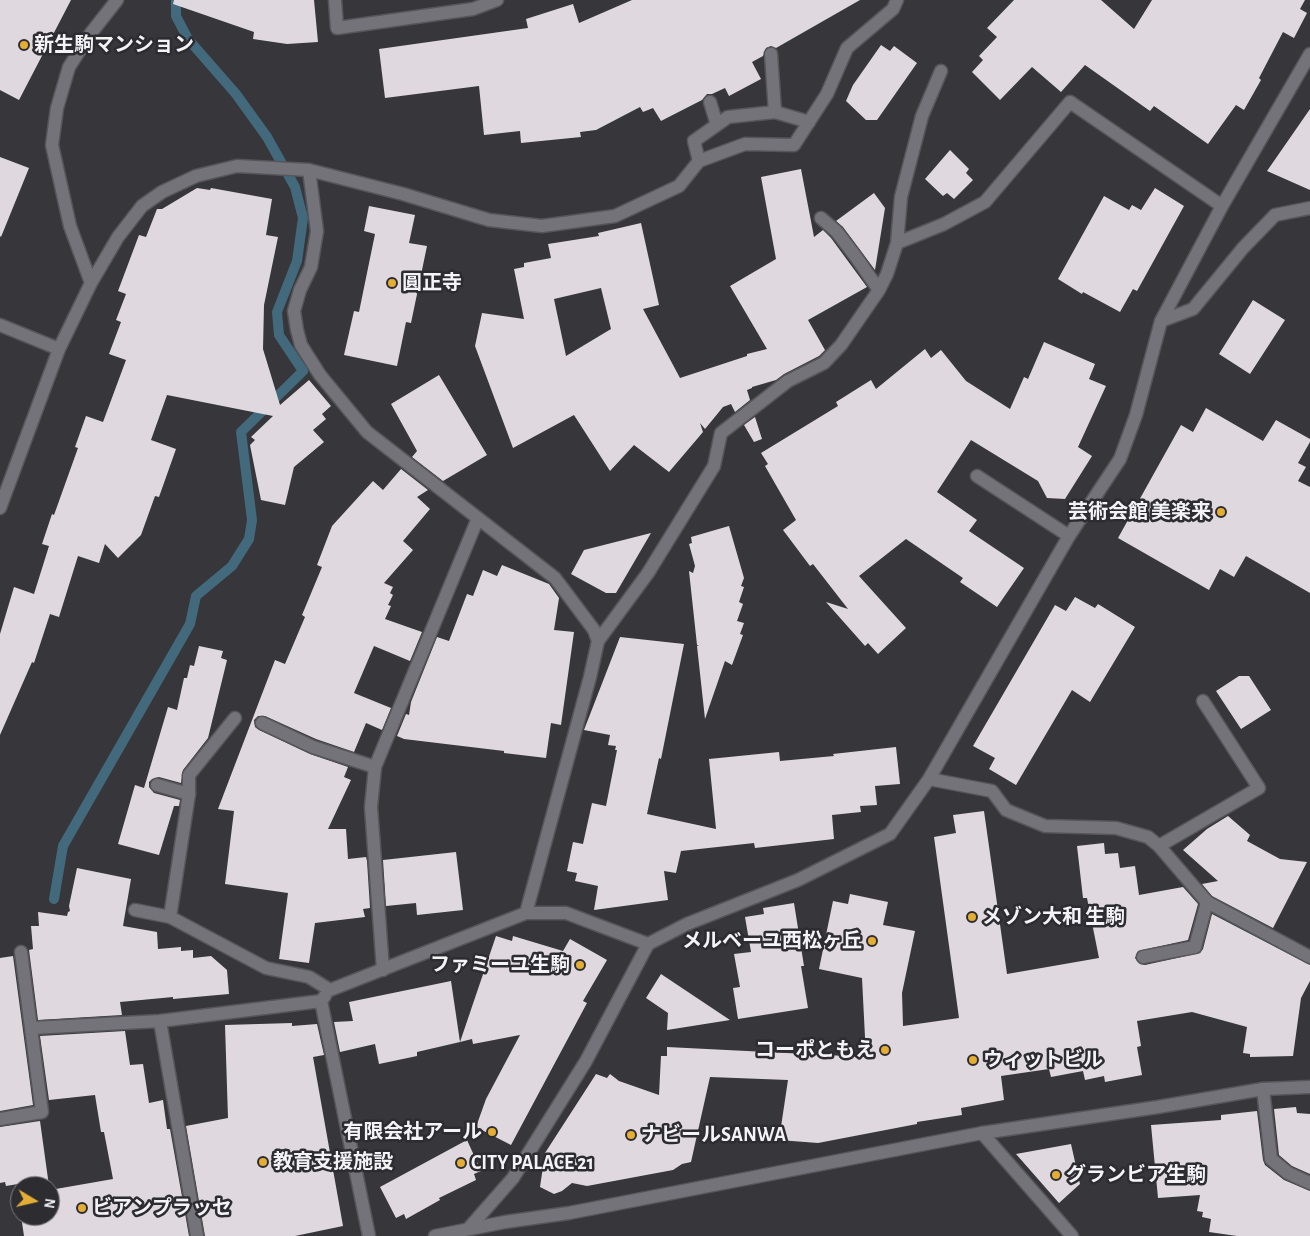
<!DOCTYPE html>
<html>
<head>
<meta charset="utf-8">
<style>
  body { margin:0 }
  #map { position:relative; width:1310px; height:1236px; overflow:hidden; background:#37363b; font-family:"Alegreya Sans",sans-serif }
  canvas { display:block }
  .north { position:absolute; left:10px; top:1176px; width:50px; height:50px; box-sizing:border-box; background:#2c2c31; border:1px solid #7c7c80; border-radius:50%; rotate:99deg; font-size:14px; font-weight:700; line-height:20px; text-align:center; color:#f4f4f7 }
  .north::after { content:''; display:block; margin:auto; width:18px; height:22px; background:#e4ae35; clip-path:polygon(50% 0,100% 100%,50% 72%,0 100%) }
</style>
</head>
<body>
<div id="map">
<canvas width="1310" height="1236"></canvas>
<div class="north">N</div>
</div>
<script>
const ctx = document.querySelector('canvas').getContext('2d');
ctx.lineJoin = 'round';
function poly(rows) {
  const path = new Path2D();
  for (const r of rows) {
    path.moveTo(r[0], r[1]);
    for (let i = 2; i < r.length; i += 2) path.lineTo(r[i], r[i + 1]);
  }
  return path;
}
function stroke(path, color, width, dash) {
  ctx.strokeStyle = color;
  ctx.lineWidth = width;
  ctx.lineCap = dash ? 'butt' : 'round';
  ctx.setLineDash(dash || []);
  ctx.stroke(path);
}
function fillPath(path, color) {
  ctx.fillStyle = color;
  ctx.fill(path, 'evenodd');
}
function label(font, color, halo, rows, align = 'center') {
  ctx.font = font + ' "Alegreya Sans","Noto Sans JP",sans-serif';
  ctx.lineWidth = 5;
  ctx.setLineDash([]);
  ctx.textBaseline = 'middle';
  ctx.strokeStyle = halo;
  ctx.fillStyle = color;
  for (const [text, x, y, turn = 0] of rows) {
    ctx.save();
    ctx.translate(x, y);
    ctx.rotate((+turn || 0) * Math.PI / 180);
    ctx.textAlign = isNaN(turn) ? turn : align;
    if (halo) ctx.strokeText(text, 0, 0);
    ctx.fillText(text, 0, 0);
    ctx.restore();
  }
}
const stream = poly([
  [54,899,63,846,190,624,196,596,232,566,249,539,252,520,241,432,303,371,279,335,277,312,297,261,303,218,295,187,267,137,236,94,188,39,176,16,176,0]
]);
const building = poly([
  [0,0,71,0,19,100,0,90],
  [174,0,314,0,318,42,287,44,253,39,254,32,173,4],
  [632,0,860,0,776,48,771,46,766,48,763,56,752,62,761,79,729,96,725,88,712,94,707,94,702,100,661,121,653,108,643,112,640,107,596,130,580,132,581,137,521,143,520,131,484,135,479,86,385,98,379,49,528,28,526,19,573,4,579,23],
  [1014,0,1101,0,1134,29,1152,0,1305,0,1300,9,1307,13,1294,38,1283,32,1259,78,1261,80,1244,110,1236,105,1208,144,1154,106,1150,111,1085,65,1061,92,1032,67,1000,100,972,72,983,60,979,56,997,37,987,28],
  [881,45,890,51,894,46,917,63,877,120,866,120,846,101,853,85],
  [1310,109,1310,190,1267,171],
  [950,150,969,169,966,173,973,180,954,199,947,193,943,196,925,179],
  [0,157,29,168,1,237,0,236],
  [801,169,814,237,823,230,831,238,867,287,808,320,825,350,819,356,784,374,776,380,752,387,752,388,747,390,750,400,735,412,731,404,723,407,705,429,700,423,703,432,669,472,634,445,610,471,574,415,513,448,475,346,482,313,524,319,514,269,524,267,524,263,551,258,548,244,599,236,598,233,641,223,659,305,643,309,680,378,747,356,747,354,767,349,730,286,776,259,761,177],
  [601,288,611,329,566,356,554,299],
  [197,188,210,190,211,188,272,199,266,235,278,237,264,305,263,349,280,405,309,380,331,406,322,414,326,419,313,430,324,442,294,467,285,505,261,500,250,445,255,440,251,437,273,416,167,395,151,440,176,449,159,497,155,496,141,535,118,558,105,544,99,563,78,556,59,617,50,614,34,663,32,662,0,735,0,634,14,587,34,594,49,546,42,544,52,514,54,515,78,448,75,447,86,416,103,422,126,360,109,354,121,322,116,320,126,294,118,291,139,235,146,237,157,209,162,209],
  [1155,188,1184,206,1137,291,1133,289,1120,312,1083,292,1082,294,1058,279,1104,196,1129,210,1132,205,1141,210],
  [874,193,885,208,875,270,843,227,836,221],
  [369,206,415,215,409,243,427,246,411,323,406,322,397,366,344,355,354,311,359,312,375,234,364,231],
  [1253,300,1285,320,1250,374,1219,354],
  [1044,342,1095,364,1089,379,1106,386,1078,447,1092,456,1065,499,1047,498,1038,481,971,440,937,492,977,520,969,531,1024,568,997,607,960,582,963,578,906,539,859,576,906,628,878,654,868,643,865,646,826,602,848,609,813,564,810,566,783,530,796,520,765,466,768,464,761,453,838,406,836,402,871,380,876,389,925,349,931,358,941,350,966,381,1010,409,1024,377,1028,379],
  [439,375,487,455,443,481,412,457,417,451,391,404],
  [1206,408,1263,441,1276,420,1310,439,1310,442,1298,463,1306,467,1298,481,1310,487,1310,593,1246,556,1234,577,1220,569,1209,590,1118,538,1181,425,1193,432],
  [755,417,762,439,754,442,744,425],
  [401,469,428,490,417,497,430,509,403,541,413,550,384,583,393,587,390,593,393,595,388,605,391,606,385,619,422,632,410,661,374,646,354,693,391,708,382,730,366,723,354,752,316,739,265,716,258,716,254,720,255,727,259,730,310,754,348,767,344,777,351,780,328,829,346,829,348,859,366,857,367,861,370,908,363,909,365,917,315,923,309,963,279,959,288,893,225,884,234,811,218,809,275,660,285,664,305,617,302,615,322,567,317,565,332,526,373,481,383,490],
  [729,526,744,578,741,586,744,587,739,602,743,604,737,621,744,623,740,634,743,635,732,665,725,661,705,719,697,646,699,646,697,645,689,571,693,573,695,566,689,544,692,543,691,537],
  [651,533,616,593,606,593,571,574,584,550],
  [502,565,549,584,559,598,554,630,574,632,561,725,551,723,546,758,504,753,504,751,404,739,397,736,406,714,409,715,411,702,437,637,449,641,467,594,473,596,483,570,497,576],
  [1075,597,1095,608,1098,604,1135,627,1090,702,1072,690,1016,785,989,769,995,758,973,746,1055,605,1066,611],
  [620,637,684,644,661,759,659,758,647,814,716,829,709,759,779,752,780,761,834,756,833,754,896,747,900,784,875,786,877,805,860,806,861,812,832,815,834,839,755,848,754,843,681,851,676,873,664,871,668,900,594,910,598,886,575,881,577,873,567,871,573,842,583,844,592,803,606,806,617,750,615,750,616,746,608,745,610,735,584,730],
  [199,646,223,651,221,658,227,660,208,738,183,770,181,783,159,777,152,779,149,782,149,787,154,793,180,800,179,806,174,806,159,855,118,844,135,785,144,788,168,707,177,710,184,678,187,678,190,665,194,666],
  [1239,676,1249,676,1271,710,1241,729,1216,691],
  [984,811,1007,974,1099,958,1087,898,1083,898,1077,846,1104,843,1105,854,1118,853,1120,868,1135,866,1139,895,1183,887,1198,904,1188,940,1138,951,1135,958,1140,964,1145,965,1200,953,1203,949,1212,914,1310,965,1310,981,1301,998,1293,1056,1250,1057,1250,1054,1243,1053,1247,1027,1192,1012,1137,1021,1141,1046,1137,1047,1142,1075,1105,1082,1104,1076,1085,1080,1083,1071,1051,1077,1049,1069,1001,1076,1004,1100,961,1108,962,1115,917,1122,917,1124,818,1143,779,1140,788,1080,710,1077,691,1162,682,1164,673,1170,587,1186,572,1183,562,1191,554,1194,540,1187,545,1153,596,1074,607,1078,610,1074,619,1081,659,1095,661,1056,667,1056,667,1047,866,1057,862,978,819,969,833,901,848,904,850,894,888,902,883,925,915,931,902,993,903,1026,959,1018,934,837,956,833,953,815],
  [1228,816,1250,835,1247,841,1280,859,1307,862,1273,928,1212,896,1202,884,1218,881,1183,850,1207,829],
  [456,852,463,910,417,915,416,903,386,906,383,860],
  [77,868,131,879,123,926,157,932,158,949,181,947,181,951,193,950,193,958,211,956,227,970,229,994,173,999,173,997,120,1002,122,1015,38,1020,29,950,33,949,31,926,39,926,38,912,67,916,68,912,70,911,69,906],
  [794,903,804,966,801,966,808,1008,738,1019,733,988,740,987,734,954,751,952,745,917,764,914,763,908],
  [496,936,512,941,513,936,563,951,570,939,607,960,583,1001,587,1003,511,1145,476,1127,486,1099,520,1035,473,1044,472,1039,460,1042],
  [13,956,33,1105,0,1111,0,958],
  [661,974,730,1020,667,1030,668,1013,646,998],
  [451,981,460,1042,417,1052,417,1056,379,1064,375,1044,340,1052,334,1022,353,1021,349,1002],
  [292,1023,292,1026,317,1024,324,1055,313,1057,343,1226,295,1236,205,1236,186,1126,228,1118,225,1025],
  [125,1031,130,1065,143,1064,149,1103,163,1100,167,1129,170,1129,189,1236,24,1236,21,1216,50,1216,50,1190,113,1179,104,1132,101,1132,95,1095,49,1100,40,1036],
  [1296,1107,1297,1113,1310,1114,1310,1174,1292,1166,1279,1155,1274,1109],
  [1257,1111,1263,1160,1265,1165,1284,1180,1310,1191,1310,1236,1237,1236,1209,1232,1211,1219,1202,1217,1203,1212,1197,1211,1200,1195,1158,1198,1151,1125,1221,1120,1221,1115],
  [40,1121,49,1186,20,1186,20,1205,18,1184,6,1186,5,1182,0,1183,0,1127],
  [467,1140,481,1171,474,1174,476,1180,439,1198,440,1200,406,1219,404,1214,396,1218,380,1187],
  [1071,1144,1080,1184,1059,1203,1016,1154]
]);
const service = poly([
  [771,54,775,112],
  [710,102,717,125],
  [699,161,694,141,728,117,775,112,809,122],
  [977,476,1069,536],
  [262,723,313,747,375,767],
  [1159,846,1259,788,1203,701],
  [170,917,189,794,189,775,235,718],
  [1143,957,1195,947,1207,902]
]);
const minor = poly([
  [335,0,337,28,473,9,497,0],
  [309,170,317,231,311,267,300,290,294,311,297,330,301,345,320,375,367,432,555,578,594,630,598,641,590,677,526,913],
  [821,218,837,232,856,257,879,290],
  [897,243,944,224,985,202,1070,102,1222,206],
  [91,283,70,226,52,145,57,108,69,67,91,33,117,0],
  [1161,321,1193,309,1243,248,1275,215,1310,208],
  [0,325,59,349],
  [0,508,59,349,91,283,118,237,142,206,162,192,196,176,237,166,309,170,403,194,489,220,542,226,615,216,679,186,699,161,745,144,794,145,827,94,847,48,893,9,897,0],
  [598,641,648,573,714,466,721,433,788,381,824,363,841,345,879,290,887,274,897,243,901,197,922,116,941,71],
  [929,779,992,791,1006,810,1045,826,1116,828,1148,837,1159,846,1207,902,1310,957],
  [157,785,189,794],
  [135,910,170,917,266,968,309,977,330,990,526,913,566,913,648,944],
  [383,970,371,807,375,767,478,518],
  [325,996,321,1001,369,1236],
  [160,1021,197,1236],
  [32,1028,160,1021,321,1001],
  [1263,1089,1271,1159,1288,1173,1310,1183],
  [0,1119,42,1112,21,952],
  [982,1133,1072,1236],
  [469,1228,513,1178,586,1061,648,944,687,924,798,880,890,834,929,779,1069,536,1120,459,1136,415,1161,321,1222,206,1310,54]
]);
const tertiary = poly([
  [435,1236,505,1222,569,1213,982,1133,1158,1107,1263,1089,1310,1087]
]);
const markers = [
  [24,45,5,"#e4ae35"],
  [392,283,5,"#e4ae35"],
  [1221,512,5,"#e4ae35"],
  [972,917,5,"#e4ae35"],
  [872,941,5,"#e4ae35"],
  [580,965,5,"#e4ae35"],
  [885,1050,5,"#e4ae35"],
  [973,1060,5,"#e4ae35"],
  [492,1132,5,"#e4ae35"],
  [631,1135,5,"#e4ae35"],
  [263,1162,5,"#e4ae35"],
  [461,1163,5,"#e4ae35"],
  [1056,1175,5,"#e4ae35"],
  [82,1208,5,"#e4ae35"]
];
const poiNames = [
  ["新生駒マンション",34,45],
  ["圓正寺",402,283],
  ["芸術会館 美楽来",1211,512,"right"],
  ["メゾン大和 生駒",982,917],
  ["メルベーユ西松ヶ丘",862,941,"right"],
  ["ファミーユ生駒",570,965,"right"],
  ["コーポともえ",875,1050,"right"],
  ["ウィットビル",983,1060],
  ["有限会社アール",482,1132,"right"],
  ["ナビールSANWA",641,1135],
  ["教育支援施設",273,1162],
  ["CITY PALACE 21",471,1163],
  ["グランビア生駒",1066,1175],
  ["ビアンプラッセ",92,1208]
];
stroke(stream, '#43697d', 10);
fillPath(building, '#dfd9df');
stroke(service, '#565559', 15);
stroke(minor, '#565559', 15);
stroke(tertiary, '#565559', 15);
stroke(service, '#74737a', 12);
stroke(minor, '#74737a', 12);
stroke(tertiary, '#74737a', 12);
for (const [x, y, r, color] of markers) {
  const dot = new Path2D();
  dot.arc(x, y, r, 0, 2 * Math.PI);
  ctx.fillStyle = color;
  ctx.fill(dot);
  stroke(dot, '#2c2c31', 2);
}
label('bold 20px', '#f4f4f7', '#2c2c31', poiNames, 'left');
</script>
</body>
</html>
